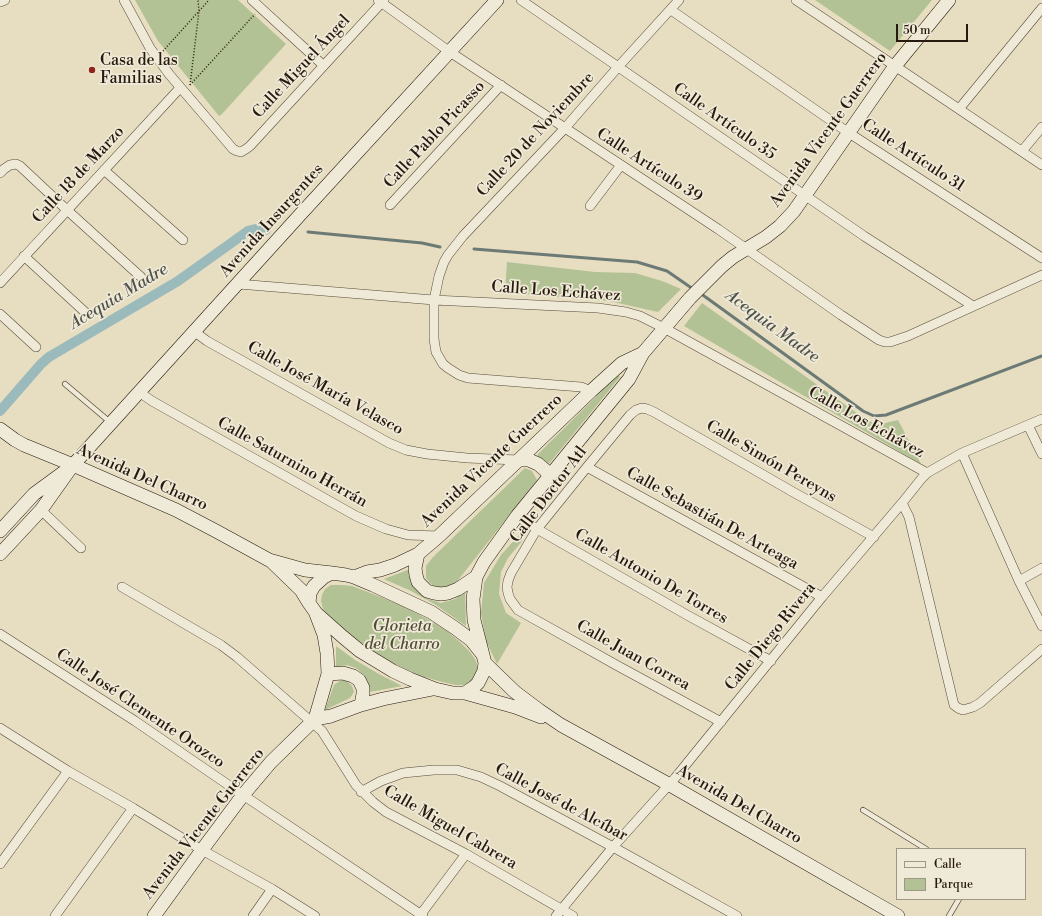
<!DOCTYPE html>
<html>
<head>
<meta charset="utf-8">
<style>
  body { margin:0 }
  #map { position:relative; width:1042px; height:916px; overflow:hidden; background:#e7ddc1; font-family:"Libre Bodoni",serif }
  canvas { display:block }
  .legend { position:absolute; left:896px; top:848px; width:130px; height:52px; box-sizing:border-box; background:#efe9d7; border:1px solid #9f9686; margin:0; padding:5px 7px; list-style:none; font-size:12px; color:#27190d }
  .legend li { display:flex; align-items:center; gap:8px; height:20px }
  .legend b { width:20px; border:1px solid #9f9686 }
  .scale { position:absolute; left:896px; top:24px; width:72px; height:18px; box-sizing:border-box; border:2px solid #27190d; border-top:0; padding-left:5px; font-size:12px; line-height:14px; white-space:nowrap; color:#27190d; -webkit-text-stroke:3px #efe9d7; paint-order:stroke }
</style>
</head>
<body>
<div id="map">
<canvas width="1042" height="916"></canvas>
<ul class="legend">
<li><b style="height:5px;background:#efe9d7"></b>Calle</li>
<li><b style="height:11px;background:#b3c294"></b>Parque</li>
</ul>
<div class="scale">50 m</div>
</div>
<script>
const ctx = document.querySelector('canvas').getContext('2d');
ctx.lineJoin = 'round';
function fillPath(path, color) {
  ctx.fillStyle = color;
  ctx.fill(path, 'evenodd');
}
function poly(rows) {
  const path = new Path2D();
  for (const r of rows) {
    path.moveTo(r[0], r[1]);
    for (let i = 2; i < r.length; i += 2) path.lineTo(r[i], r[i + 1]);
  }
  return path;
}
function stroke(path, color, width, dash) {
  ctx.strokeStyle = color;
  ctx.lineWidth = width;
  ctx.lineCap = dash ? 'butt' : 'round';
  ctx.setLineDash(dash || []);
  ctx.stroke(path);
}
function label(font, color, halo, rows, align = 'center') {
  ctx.font = font + ' "Libre Bodoni",serif';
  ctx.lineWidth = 3.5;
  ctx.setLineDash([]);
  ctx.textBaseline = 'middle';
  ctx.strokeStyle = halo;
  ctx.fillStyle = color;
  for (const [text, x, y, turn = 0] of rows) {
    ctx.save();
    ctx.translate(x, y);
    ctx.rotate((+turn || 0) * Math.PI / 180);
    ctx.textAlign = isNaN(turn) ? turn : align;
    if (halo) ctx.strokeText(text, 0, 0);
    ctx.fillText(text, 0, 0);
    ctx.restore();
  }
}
const green = poly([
  [135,0,238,0,286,44,221,115,219,116,158,41],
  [815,0,932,0,890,51],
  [507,262,595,272,635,273,662,281,681,289,658,312,609,301,505,293],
  [702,303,864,418,874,423,885,423,898,420,921,464,684,326],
  [618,375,620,377,548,465,543,460,537,455],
  [525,468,532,471,537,480,455,584,444,589,437,588,430,583,426,578,426,566,433,557],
  [518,536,523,540,508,558,501,572,499,594,506,613,521,623,497,664,486,641,481,613,484,583,501,555],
  [410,569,411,580,416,590,428,599,441,603,455,599,465,591,466,626,436,605,411,591,384,579],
  [331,585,341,585,352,586,381,597,406,607,429,620,447,631,460,642,470,652,475,659,478,667,477,673,471,682,464,685,456,685,442,682,421,676,405,669,382,657,350,635,335,622,323,609,321,601,322,595,325,589],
  [336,646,355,660,379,674,402,686,370,692,369,686,364,675,356,668,347,665,336,667],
  [341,680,347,681,352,686,354,692,350,698,325,710,334,685]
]);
const stream = poly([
  [308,232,422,243,440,247],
  [474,249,637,262,667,271,693,289],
  [700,293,863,411,874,416,886,415,1042,356]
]);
const canal = poly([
  [0,411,41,364,49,357,178,281,248,231,257,229,266,230]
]);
const path = poly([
  [163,51,209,0],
  [190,85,255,14],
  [190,85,199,11,198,0]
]);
const lane = poly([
  [65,384,110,422],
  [863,810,926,849],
  [949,916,959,899]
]);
const street = poly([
  [124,0,150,48,169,74,233,149,237,151,241,152,246,149,250,146,384,0],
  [252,0,323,65],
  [378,0,450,52,718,229,841,315,879,340,885,342,890,342,908,336,1042,275],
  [521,0,864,236,973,306],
  [796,0,895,66,1042,165],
  [0,2,5,0],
  [671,10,849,133,1042,258],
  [959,109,1042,8],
  [1022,151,1042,127],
  [104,170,183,240],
  [0,173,4,169,10,165,16,164,20,166,67,210,141,277],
  [390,205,501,85],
  [590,206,621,165],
  [24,256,86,313],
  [0,283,180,88],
  [238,284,434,300,598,308,626,312,640,316,664,328,927,473],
  [0,314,36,347],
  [195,332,207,341,389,443,406,450,427,454,467,458,519,460],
  [591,391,581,387,468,378,459,375,448,368,443,364,436,352,434,339,434,300,439,276,444,262,448,255,463,236,565,128,618,67,679,0],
  [139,392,152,401,356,516,386,529,408,535,439,536],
  [1028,425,1042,454],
  [962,453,1019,581,1042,626],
  [587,467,822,597],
  [902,503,909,517,954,705,958,708,963,710,973,707,980,703,1042,649],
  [41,510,81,548],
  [517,516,537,529,687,615,771,661],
  [1019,581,1042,568],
  [122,587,221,645,237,657,322,731,356,785,373,802,386,812,466,854,573,916],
  [0,634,135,721,243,795,423,916],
  [721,722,618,666,518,610,510,599,508,593,507,587,508,581,511,573,537,529,587,467,630,415,636,410,642,408,647,409,654,412,793,492,874,537],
  [0,728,68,771,133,808,202,850,272,889,315,916],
  [361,792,381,781,403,773,434,770,457,770,481,777,500,786,613,847,737,916],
  [0,864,68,771],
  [421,914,466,854],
  [55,916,133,808],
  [253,916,272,889],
  [556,916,613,847,675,778,822,597,902,503,922,478,927,473,962,453,1042,419]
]);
const secondary = poly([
  [0,429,15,440,24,445,73,465,176,510,216,531,269,560,305,570,332,573],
  [519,460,529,460,538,464,545,470,550,477],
  [0,531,34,494,64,472],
  [0,554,41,510,73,465,298,217,497,0],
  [418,554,415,568,416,575,418,582,427,591,434,593,441,594,448,593,458,589,476,577],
  [272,562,301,590,309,603],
  [332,573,346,575,354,577,373,585,431,612,455,628,471,640,483,655,485,663,484,671,478,683,474,687,465,693,453,693,435,689,410,679,393,671,360,651,343,637,316,613,309,603,310,593,314,586,324,577,332,573],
  [354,577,367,572,380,570,395,565,418,554,439,536,591,391,622,363,643,353],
  [483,655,474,620,473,599,476,577,484,562,517,516,629,379,643,353,690,298,722,266,733,257,766,237,780,226,794,211,895,66,949,0],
  [485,663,515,692,539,710,561,725,670,785,898,916],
  [328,674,343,673,353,676,359,680,363,688,363,694,361,705],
  [465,693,515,707,541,717],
  [315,719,328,674,327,653,324,635,316,614],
  [154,916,202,850,243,795,271,762,315,719,331,716,361,705,383,699,433,689]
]);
const markers = [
  [92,70,4,"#8f2418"]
];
const poiNames = [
  ["Casa de las",100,61],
  ["Familias",100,79]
];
const streetNames = [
  ["Calle Miguel Ángel",302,67,-47],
  ["Calle Artículo 35",724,122,35],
  ["Avenida Vicente Guerrero",829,130,-54],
  ["Calle Pablo Picasso",435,135,-47],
  ["Calle 20 de Noviembre",536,135,-47],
  ["Calle Artículo 31",913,156,33],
  ["Calle Artículo 39",649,166,33],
  ["Calle 18 de Marzo",79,175,-47],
  ["Avenida Insurgentes",272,221,-48],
  ["Calle Los Echávez",556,292,4],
  ["Calle José María Velasco",325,389,29],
  ["Calle Los Echávez",866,423,29],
  ["Avenida Vicente Guerrero",492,461,-43],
  ["Calle Simón Pereyns",771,462,30],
  ["Calle Saturnino Herrán",292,463,29],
  ["Avenida Del Charro",142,478,24],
  ["Calle Doctor Atl",549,495,-53],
  ["Calle Sebastián De Arteaga",712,519,29],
  ["Calle Antonio De Torres",651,577,30],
  ["Calle Diego Rivera",771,637,-51],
  ["Calle Juan Correa",633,656,29],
  ["Calle José Clemente Orozco",140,709,34],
  ["Calle José de Alcíbar",561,803,28],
  ["Avenida Del Charro",739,805,30],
  ["Avenida Vicente Guerrero",204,824,-52],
  ["Calle Miguel Cabrera",450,828,30]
];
const parkNames = [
  ["Glorieta",402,627],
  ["del Charro",402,645]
];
const waterNames = [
  ["Acequia Madre",119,297,-31],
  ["Acequia Madre",772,327,36]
];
fillPath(green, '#b3c294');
stroke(stream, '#6c7a76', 3);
stroke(canal, '#9ababc', 10);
stroke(lane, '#574a3a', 6);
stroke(street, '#574a3a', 10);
stroke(secondary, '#27190d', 14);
stroke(path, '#27190d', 1.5, [1, 2]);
stroke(lane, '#efe9d7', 4.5);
stroke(street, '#efe9d7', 9);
stroke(secondary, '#efe9d7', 13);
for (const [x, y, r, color] of markers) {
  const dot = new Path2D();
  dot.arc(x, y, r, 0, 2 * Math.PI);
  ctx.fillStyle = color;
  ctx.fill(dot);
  stroke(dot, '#efe9d7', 1.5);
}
label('16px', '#27190d', '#efe9d7', poiNames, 'left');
label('16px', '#27190d', '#efe9d7', streetNames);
label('italic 16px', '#514c36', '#efe9d7', parkNames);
label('italic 17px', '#4f514a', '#efe9d7', waterNames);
</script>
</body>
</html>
